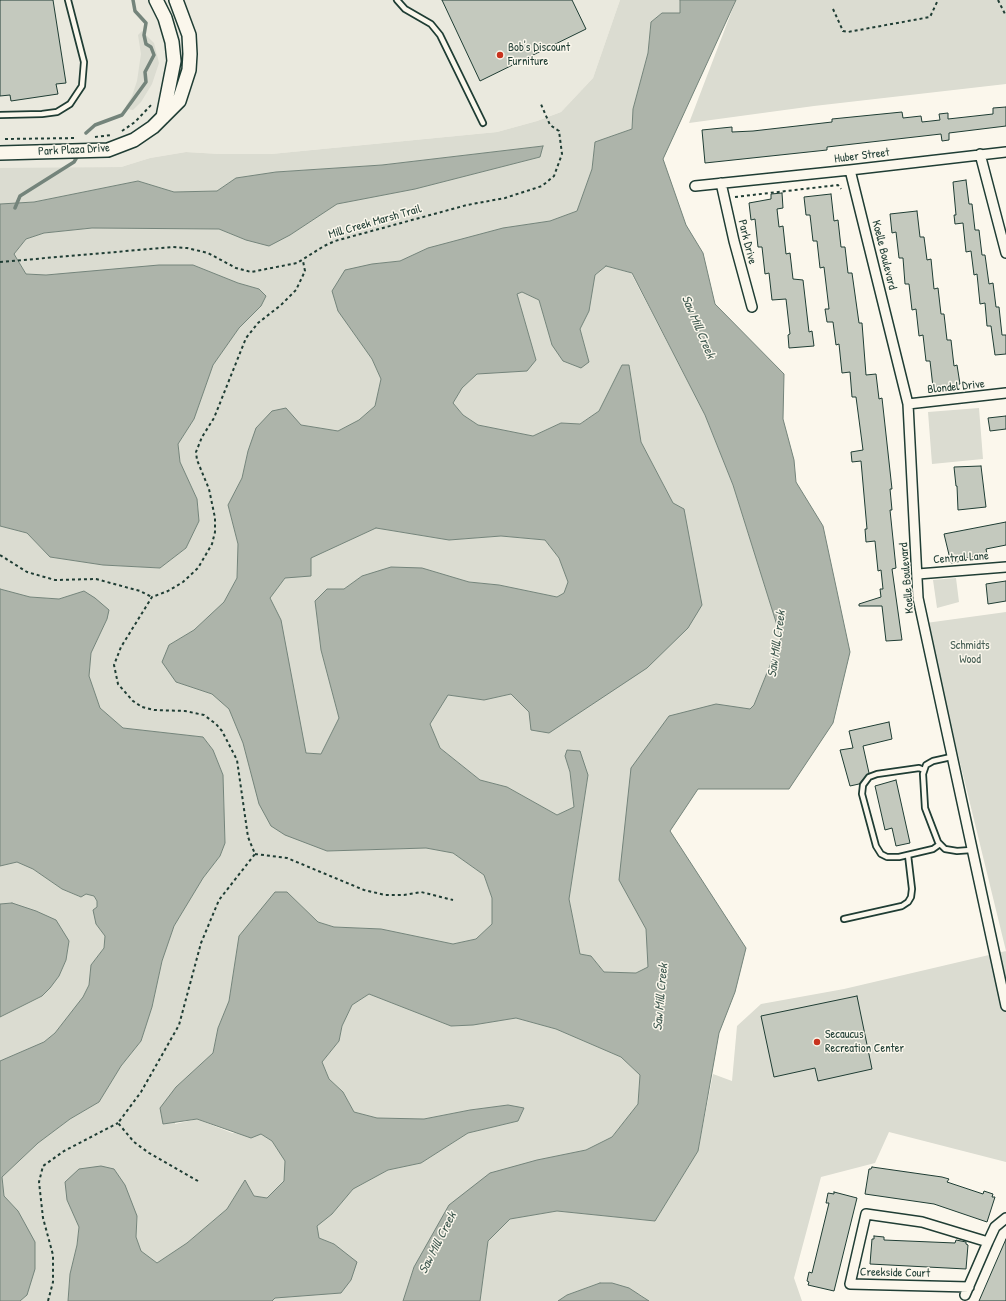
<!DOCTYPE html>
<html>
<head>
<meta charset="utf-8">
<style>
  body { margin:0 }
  canvas { display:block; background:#fbf7ec }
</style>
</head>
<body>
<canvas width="1006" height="1301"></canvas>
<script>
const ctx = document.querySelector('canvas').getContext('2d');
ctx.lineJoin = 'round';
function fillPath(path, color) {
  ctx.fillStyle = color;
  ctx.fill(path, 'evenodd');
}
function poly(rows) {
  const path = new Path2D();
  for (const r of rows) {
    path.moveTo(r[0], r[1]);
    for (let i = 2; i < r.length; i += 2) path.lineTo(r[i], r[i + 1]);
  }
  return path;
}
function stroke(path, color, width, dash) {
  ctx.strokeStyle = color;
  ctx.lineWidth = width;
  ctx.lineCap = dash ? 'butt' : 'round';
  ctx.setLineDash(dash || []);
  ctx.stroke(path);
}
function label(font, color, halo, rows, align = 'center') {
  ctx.font = font + ' "Patrick Hand",sans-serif';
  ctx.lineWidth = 3;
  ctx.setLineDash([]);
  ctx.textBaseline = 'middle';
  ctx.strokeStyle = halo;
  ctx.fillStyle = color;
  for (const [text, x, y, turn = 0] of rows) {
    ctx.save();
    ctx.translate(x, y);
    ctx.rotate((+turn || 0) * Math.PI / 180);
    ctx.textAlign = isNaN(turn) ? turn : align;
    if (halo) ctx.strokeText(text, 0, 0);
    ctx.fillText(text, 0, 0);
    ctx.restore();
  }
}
const built = poly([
  [0,0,620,0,593,78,561,112,537,121,497,132,271,154,220,154,186,152,150,158,121,167,74,168,0,168]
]);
const green = poly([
  [620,0,680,0,680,13,662,13,651,22,648,53,633,109,632,129,595,142,592,169,577,211,550,221,503,228,429,248,400,261,372,264,347,324,372,359,381,379,375,406,359,420,338,431,301,425,248,451,242,478,228,505,238,544,237,578,224,602,194,630,169,645,176,682,212,694,229,709,243,743,251,773,327,851,426,848,453,853,484,875,492,898,492,924,476,939,453,944,381,929,334,927,318,922,287,892,239,936,229,1001,218,1028,213,1053,176,1087,175,1124,197,1119,232,1133,261,1134,272,1141,285,1161,284,1181,267,1198,254,1196,245,1180,227,1209,187,1243,157,1263,141,1251,136,1237,137,1216,67,1200,79,1227,77,1245,70,1274,68,1301,20,1301,27,1295,18,1211,4,1196,2,1177,38,1143,70,1119,99,1102,121,1066,141,1041,152,1007,162,961,174,926,203,878,220,856,225,843,223,775,213,750,203,737,123,728,100,708,89,676,91,653,107,619,84,591,59,599,30,597,0,589,0,526,27,533,50,557,103,565,160,568,186,548,199,521,197,499,180,462,178,444,194,419,213,365,239,328,261,306,259,289,238,283,193,265,46,275,26,274,14,254,26,239,44,233,92,228,219,229,246,240,290,235,337,204,415,189,540,157,543,146,382,165,276,172,236,178,217,191,174,192,138,181,34,202,0,204,0,168,121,167,150,158,186,152,220,154,271,154,497,132,537,121,561,112,593,78],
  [736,0,1006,0,1006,84,814,106,689,123],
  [142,31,154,43,159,63,152,84,141,102,133,110,127,109,126,106,132,96,137,81,141,54,138,35],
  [606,266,631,273,705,415,733,485,781,638,754,706,750,710,745,710,619,880,646,929,649,967,636,973,604,972,591,956,580,954,569,899,588,775,565,756,570,772,574,807,557,815,507,787,480,780,440,748,430,724,447,695,484,700,512,694,529,712,673,503,641,442,629,365,622,365,599,411,579,424,561,423,533,436,478,425,463,415,453,403,462,388,477,374,536,360,517,294,522,292,539,300,552,345,589,362,580,329,589,311,595,275],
  [979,408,983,459,932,464,928,412],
  [376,528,449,540,501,536,545,540,559,558,568,582,564,593,557,597,499,585,469,582,422,568,362,576,344,589,327,590,315,601,321,650,339,718,321,754,306,753,270,598,285,578,310,558],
  [956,578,959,602,937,608,933,580],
  [1006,612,1006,1162,889,1132,875,1163,821,1177,794,1278,802,1301,649,1301,641,1295,612,1283,600,1283,567,1295,558,1301,480,1301,488,1241,510,1219,557,1211,655,1221,698,1151,713,1074,732,1081,737,1026,761,1004,844,989,1006,951,926,623],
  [17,861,33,869,62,889,80,897,86,894,94,896,97,901,96,924,105,936,104,948,91,965,89,985,83,998,55,1033,44,1042,0,1061,0,1017,42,996,59,976,66,960,69,941,12,903,0,904,0,865],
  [369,994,451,1026,473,1025,516,1018,556,1029,621,1057,640,1075,638,1104,612,1137,586,1150,537,1160,414,1267,403,1301,272,1301,275,1298,305,1295,334,1244,319,1238,316,1225,332,1214,353,1189,388,1170,421,1163,468,1133,518,1121,524,1109,508,1105,470,1110,424,1119,377,1118,354,1112,343,1092,329,1079,322,1062,339,1041,342,1026,352,1005]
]);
const water = poly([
  [680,0,736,0,663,159,686,225,703,253,715,304,784,374,783,419,794,460,796,482,823,526,850,652,833,723,789,789,698,789,670,831,746,948,735,992,719,1033,698,1151,655,1221,557,1211,510,1219,488,1241,480,1301,403,1301,414,1267,449,1205,490,1173,537,1160,586,1150,612,1137,638,1104,640,1075,621,1057,556,1029,516,1018,473,1025,451,1026,369,994,352,1005,342,1026,339,1041,322,1062,329,1079,343,1092,354,1112,377,1118,424,1119,470,1110,508,1105,524,1108,518,1121,468,1133,421,1163,388,1170,353,1189,332,1214,317,1226,319,1238,334,1244,357,1262,351,1280,341,1293,275,1298,272,1301,68,1301,70,1274,77,1245,79,1227,67,1200,65,1182,79,1169,101,1166,114,1169,125,1185,137,1216,136,1237,141,1251,157,1263,187,1243,227,1209,245,1180,254,1196,267,1198,284,1181,285,1161,272,1141,261,1134,251,1138,197,1119,163,1124,160,1108,176,1087,213,1053,218,1028,229,1001,239,936,275,892,287,892,318,922,334,927,381,929,453,944,476,939,492,924,492,898,484,875,453,853,426,848,327,851,285,835,271,826,259,804,243,743,229,709,212,694,176,682,162,662,169,645,194,630,224,602,237,578,238,544,228,505,242,478,248,451,256,428,272,411,286,408,301,425,338,431,359,420,375,406,381,379,372,359,338,311,332,291,345,270,372,264,400,261,428,248,503,228,550,221,577,211,592,169,595,142,632,129,633,109,648,53,651,22,662,13,680,13,680,0],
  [606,266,632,273,705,415,733,485,781,638,754,705,750,709,716,704,669,716,631,768,619,880,646,929,648,967,636,973,604,972,591,956,580,954,569,899,588,775,580,751,567,750,565,756,570,772,574,807,557,815,507,787,480,780,440,748,430,724,448,695,484,700,511,694,529,712,531,730,549,733,647,668,688,628,702,605,684,509,673,503,641,442,629,365,622,365,599,411,580,424,561,423,533,436,478,425,463,415,453,403,462,388,477,374,527,371,536,360,517,294,522,292,539,300,552,345,563,361,581,368,589,362,580,329,589,311,595,275,606,266],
  [376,528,449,540,501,536,545,540,559,558,568,582,564,593,557,597,499,585,469,582,422,568,391,567,362,576,344,589,327,589,315,601,321,650,339,718,321,754,306,753,281,620,270,598,285,578,311,576,311,558,376,528],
  [543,146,540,157,415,189,337,204,290,235,269,246,246,240,219,229,92,228,44,233,26,239,14,254,26,274,46,275,159,265,193,265,238,283,259,289,266,296,261,306,239,328,213,365,194,419,178,444,180,462,197,499,199,521,186,548,160,568,103,565,50,557,27,533,0,526,0,204,34,202,138,181,174,192,217,191,236,178,276,172,382,165,543,146],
  [0,589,30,597,59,599,84,591,95,598,109,610,107,619,91,653,89,676,100,708,123,728,203,737,213,750,223,775,225,843,220,856,203,878,174,926,162,961,152,1007,141,1041,121,1066,99,1102,70,1119,38,1143,2,1177,4,1196,18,1211,35,1242,35,1269,27,1295,20,1301,0,1301,0,1061,44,1042,55,1033,83,997,89,985,91,965,104,948,105,936,96,924,93,910,97,907,97,901,94,896,86,894,81,897,62,889,33,869,17,862,0,866,0,589],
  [12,903,36,911,56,920,69,941,66,960,59,976,50,988,42,996,0,1017,0,904,12,903],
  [600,1283,612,1283,629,1288,649,1301,558,1301,567,1295,600,1283]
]);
const stream = poly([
  [86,133,95,125,122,115,146,82,145,72,154,55,151,47,146,44,144,35,146,23,135,11,133,0],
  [15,208,20,196,74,162,77,157]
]);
const building = poly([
  [0,0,53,0,66,83,56,84,58,94,11,101,10,95,0,96,0,0],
  [442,0,572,0,586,29,480,81,442,0],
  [1006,107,1006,126,949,133,949,140,942,141,941,134,827,147,827,150,705,163,702,130,732,127,732,132,753,131,832,122,832,119,902,112,903,118,921,116,922,122,940,120,939,114,948,113,948,119,993,114,993,108,1006,107],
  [966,180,969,204,972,204,975,230,979,230,982,255,985,255,989,284,993,283,996,307,999,307,1002,335,1006,335,1006,354,995,355,991,326,987,326,985,303,980,304,977,274,974,275,971,251,966,252,963,223,955,224,954,215,956,215,953,182,966,180],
  [782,193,783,208,777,209,779,227,783,226,786,254,790,253,793,279,803,280,809,332,812,331,814,346,789,348,788,335,790,334,786,299,772,300,769,273,765,274,762,247,758,247,755,219,751,220,749,203,771,199,771,194,782,193],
  [831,194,834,221,838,220,841,247,845,247,848,273,852,273,859,323,862,323,866,375,876,374,879,399,882,398,892,489,890,489,892,510,890,510,896,568,892,569,902,640,886,641,882,606,859,606,859,604,881,597,880,589,883,589,881,570,878,571,875,541,866,542,865,529,867,529,861,461,852,462,851,452,863,450,856,397,852,397,850,372,842,373,839,344,836,345,833,322,827,322,825,309,829,309,824,267,820,268,817,241,813,241,810,215,806,215,804,197,831,194],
  [917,211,920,237,924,237,927,260,931,259,934,289,938,288,941,314,944,314,947,340,951,340,954,366,957,365,960,384,933,387,930,361,926,361,923,335,919,336,916,309,912,310,909,284,905,284,903,258,899,258,896,232,892,233,890,214,917,211],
  [1006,416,1006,429,990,431,988,418,1006,416],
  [981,466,986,507,958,510,957,486,956,486,954,467,981,466],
  [1006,522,1006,545,986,549,987,554,961,559,962,561,951,563,944,534,1006,522],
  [1006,581,1006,601,988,604,986,584,1006,581],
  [889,722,892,739,863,746,869,773,859,784,850,786,840,750,853,748,849,731,889,722],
  [896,780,910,843,896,846,892,828,885,830,875,786,896,780],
  [857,996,872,1069,818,1081,815,1068,774,1077,761,1016,857,996],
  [872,1167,942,1177,949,1179,947,1182,983,1194,984,1191,993,1194,992,1197,995,1197,987,1222,934,1204,865,1194,869,1169,871,1169,872,1167],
  [834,1192,857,1198,834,1291,808,1285,809,1282,807,1281,809,1272,812,1273,829,1203,826,1203,828,1193,834,1194,834,1192],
  [874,1236,884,1237,884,1240,955,1243,956,1240,966,1242,966,1244,968,1245,966,1269,870,1264,872,1239,874,1239,874,1236],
  [1006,1239,1006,1301,979,1301,1006,1239]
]);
const path = poly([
  [998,0,1006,16],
  [833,9,843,31,848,32,930,17,938,0],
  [122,131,135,122,153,103],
  [95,137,111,135],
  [5,139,77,138],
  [735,197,838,185,841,189],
  [0,262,173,247,187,248,208,253,236,268,251,272,297,263,324,246,335,241,467,205,505,198,542,186,554,176,562,154,559,131,550,125,540,102],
  [0,555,27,572,55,580,96,579,140,591,152,597],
  [255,854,287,858,364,890,385,895,404,895,421,892,453,900],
  [198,1181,149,1153,134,1142,118,1123,141,1092,179,1025,201,943,219,900,255,854,248,837,237,760,222,731,216,724,204,715,185,711,154,710,142,707,133,701,118,684,114,665,121,647,152,597,168,591,183,582,198,568,212,544,215,532,215,518,209,489,197,460,196,452,202,437,214,418,246,338,258,323,281,305,296,290,305,271,303,261],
  [48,1301,53,1282,53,1255,43,1218,39,1182,43,1166,64,1151,118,1123]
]);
const lane = poly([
  [397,0,405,9,431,24,440,35,483,123],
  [0,115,42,114,57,112,70,104,82,86,84,62,68,0],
  [951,757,933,761,926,765,923,774,925,808,938,842,945,849,957,851,971,850],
  [924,770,919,768,877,774,869,777,863,785,862,794,876,846,881,854,887,857,899,857,933,849,940,844],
  [844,919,902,906,908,902,911,897,912,889,908,855]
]);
const street = poly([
  [980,154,1006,253],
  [850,170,908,404,918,598,1006,1006],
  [721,183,734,241,752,307],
  [695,186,850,170,1006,152],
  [908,404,1006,393],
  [918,574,1006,567],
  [969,1287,850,1284,866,1214,922,1222,988,1242,995,1227,1006,1218],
  [965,1295,988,1242]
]);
const secondary = poly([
  [156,0,165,18,172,42,174,61,163,117],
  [0,153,108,150,134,140,153,127,179,101,189,70,190,54,189,35,176,0]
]);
const markers = [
  [500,55,4,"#c8321e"],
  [817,1042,4,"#c8321e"]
];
const poiNames = [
  ["Bob's Discount",508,48],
  ["Furniture",508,62],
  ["Secaucus",825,1035],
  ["Recreation Center",825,1049]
];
const streetNames = [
  ["Park Plaza Drive",74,150,-3],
  ["Huber Street",862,156,-7],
  ["Mill Creek Marsh Trail",375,222,-16],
  ["Park Drive",747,242,76],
  ["Koelle Boulevard",884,255,76],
  ["Blondel Drive",956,387,-6],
  ["Central Lane",961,558,-4],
  ["Koelle Boulevard",907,578,-95],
  ["Creekside Court",895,1273,1]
];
const parkNames = [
  ["Schmidts",970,646],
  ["Wood",970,660]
];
const waterNames = [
  ["Saw Mill Creek",698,327,67],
  ["Saw Mill Creek",777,644,-82],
  ["Saw Mill Creek",661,997,-85],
  ["Saw Mill Creek",438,1243,-63]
];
fillPath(built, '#eae9de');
fillPath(green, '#dbdcd1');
fillPath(water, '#adb4aa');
stroke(water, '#74847b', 1);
stroke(stream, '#74847b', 3.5);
fillPath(building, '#c4c9be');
stroke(building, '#1f3d34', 1);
stroke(lane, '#1f3d34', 8);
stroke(street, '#1f3d34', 12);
stroke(secondary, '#1f3d34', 16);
stroke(path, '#1f3d34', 2, [3, 3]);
stroke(lane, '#fbf7ec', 4.5);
stroke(street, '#fbf7ec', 9);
stroke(secondary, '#fbf7ec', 13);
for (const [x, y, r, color] of markers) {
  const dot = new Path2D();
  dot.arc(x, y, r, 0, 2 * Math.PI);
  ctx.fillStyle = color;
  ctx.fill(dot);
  stroke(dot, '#fbf7ec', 1.5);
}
label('12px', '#1f3d34', '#fbf7ec', poiNames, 'left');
label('12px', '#1f3d34', '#fbf7ec', streetNames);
label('12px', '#455d53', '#fbf7ec', parkNames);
label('italic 13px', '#425b52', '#fbf7ec', waterNames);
</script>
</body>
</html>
